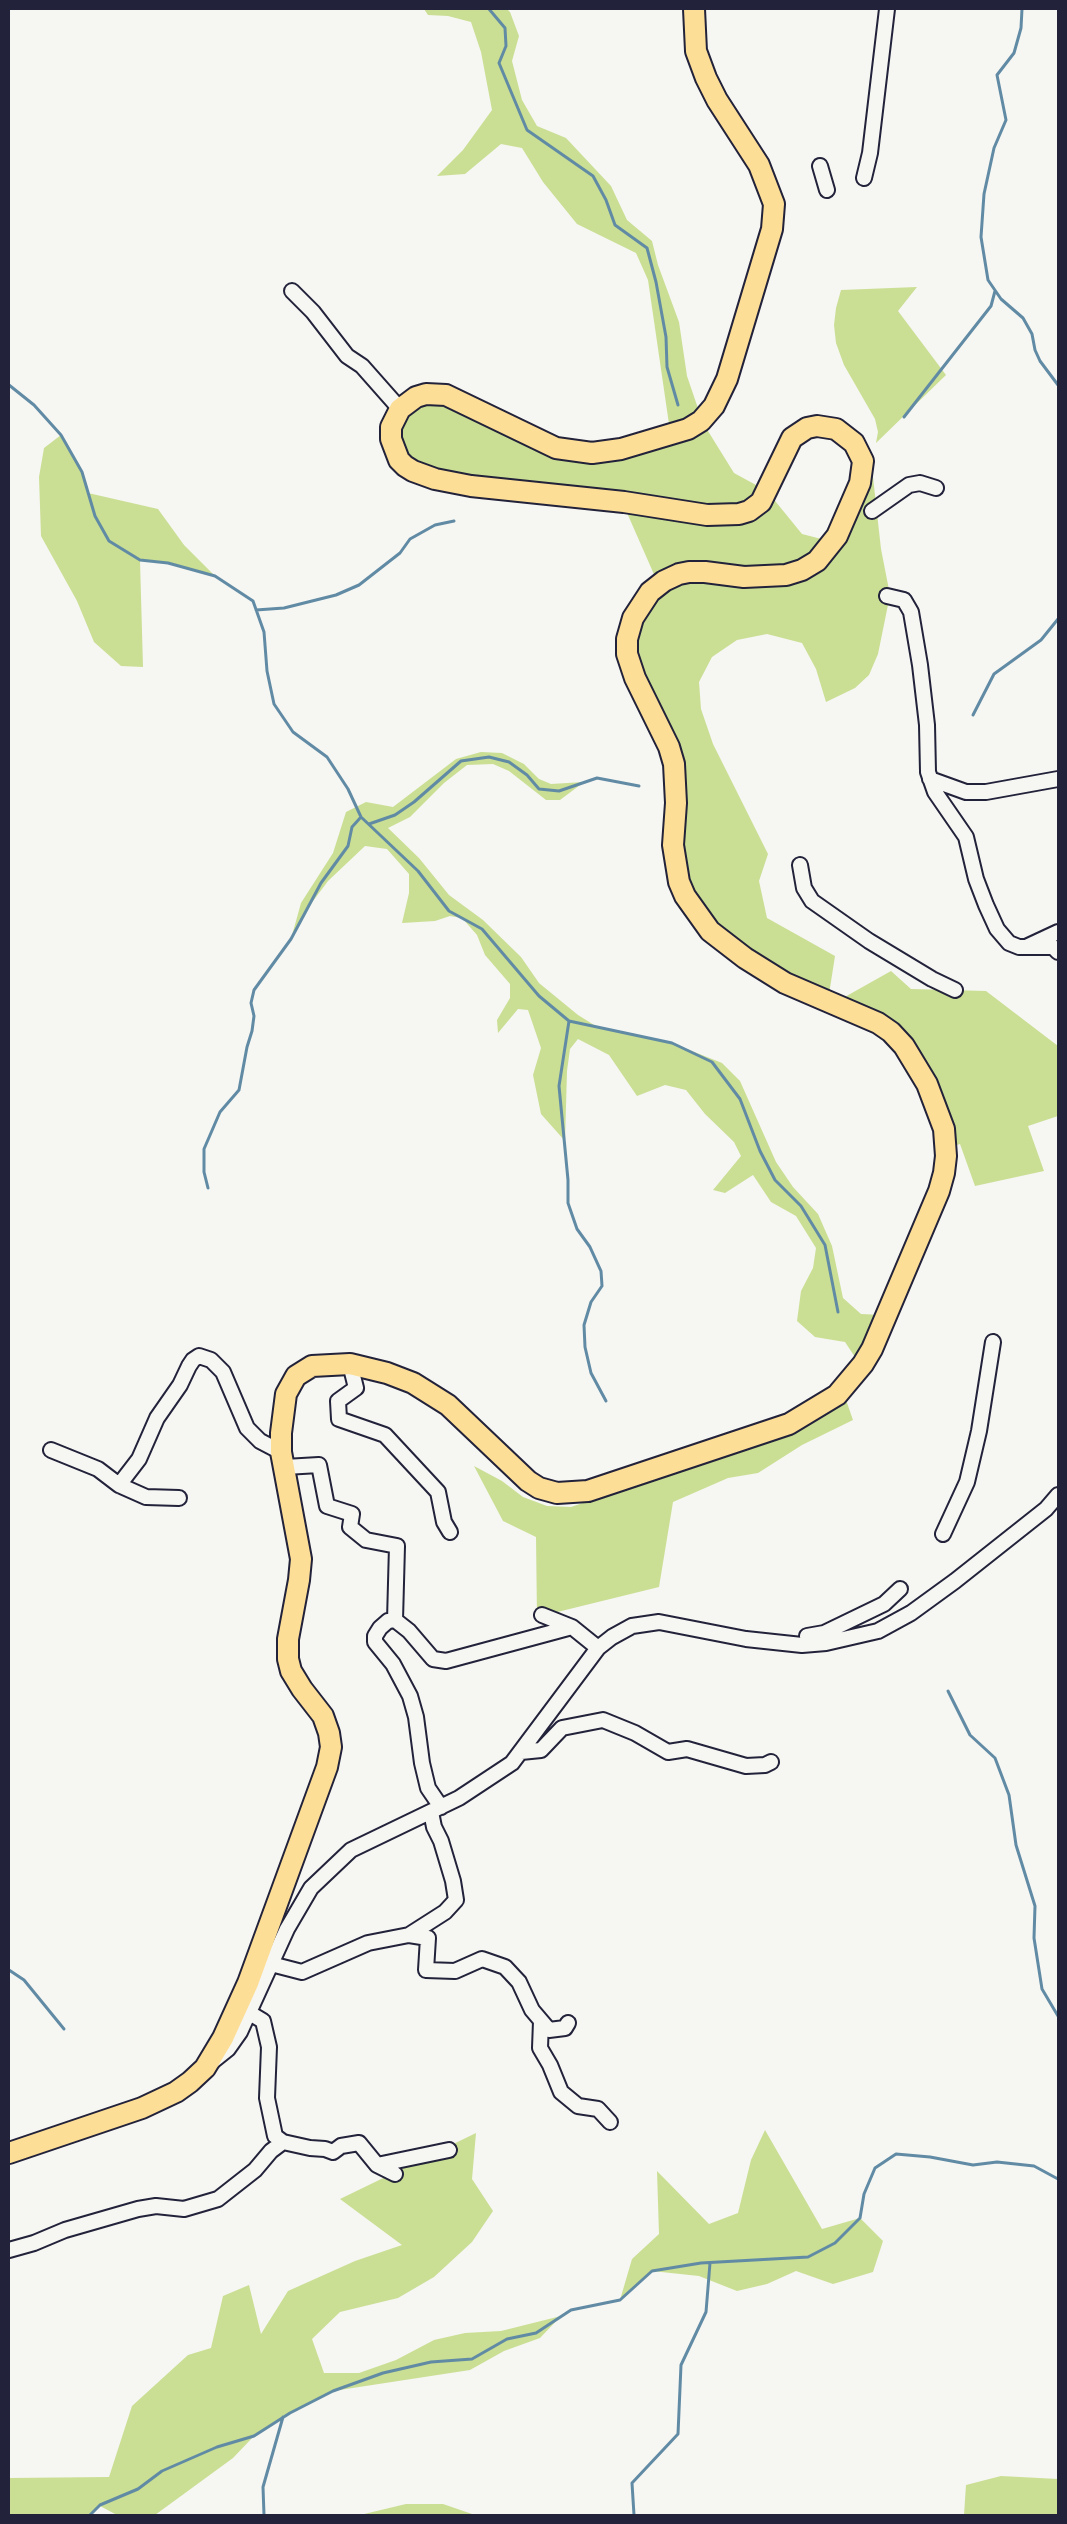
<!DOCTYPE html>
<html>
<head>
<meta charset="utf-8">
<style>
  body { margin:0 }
  #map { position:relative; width:1067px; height:2524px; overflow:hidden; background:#f6f6f2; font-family:"Gochi Hand",sans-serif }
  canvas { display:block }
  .frame { position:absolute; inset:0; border:10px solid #22223b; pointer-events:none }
</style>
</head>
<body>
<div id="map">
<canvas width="1067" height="2524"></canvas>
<div class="frame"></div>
</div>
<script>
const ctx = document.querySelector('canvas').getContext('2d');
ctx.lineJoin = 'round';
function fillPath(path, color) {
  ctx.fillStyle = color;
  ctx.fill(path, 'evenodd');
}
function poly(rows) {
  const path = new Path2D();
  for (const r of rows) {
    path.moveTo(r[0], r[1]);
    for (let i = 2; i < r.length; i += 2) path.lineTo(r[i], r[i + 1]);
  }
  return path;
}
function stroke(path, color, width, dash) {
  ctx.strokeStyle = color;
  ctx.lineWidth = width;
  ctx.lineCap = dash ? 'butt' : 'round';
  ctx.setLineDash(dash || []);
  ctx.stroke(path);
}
const green = poly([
  [424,9,507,9,510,12,519,36,512,61,522,100,537,126,566,138,611,186,627,220,652,241,658,265,679,322,687,376,703,423,734,473,767,491,802,534,837,543,866,484,870,467,873,477,881,549,890,595,878,654,869,675,855,688,826,702,816,669,802,643,767,634,737,640,712,657,699,682,701,709,713,744,768,854,759,881,767,918,835,956,827,1007,891,971,911,989,986,991,1058,1046,1058,1116,1028,1126,1044,1171,975,1186,960,1144,940,1150,929,1107,904,1062,873,1029,827,1008,786,987,749,965,716,943,691,917,677,893,671,860,674,785,663,750,624,658,626,628,639,604,660,588,624,506,583,499,472,489,443,483,413,474,393,459,388,432,394,412,417,398,437,396,459,403,500,426,556,453,596,456,611,454,685,434,669,424,648,280,636,253,577,224,543,182,522,148,501,144,465,174,437,176,463,150,492,110,481,52,471,22,448,16,428,15],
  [917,287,898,311,946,375,876,443,878,432,875,419,844,365,836,343,834,325,836,308,841,290],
  [61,435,82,472,88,493,158,509,184,545,215,576,168,563,140,561,143,667,121,666,94,642,77,601,41,536,39,477,44,448],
  [481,752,502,753,524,764,539,779,551,784,584,782,560,800,546,800,509,771,493,764,467,765,444,783,410,817,388,828,419,858,449,895,483,920,521,957,539,983,578,1015,599,1028,672,1043,722,1063,740,1081,776,1162,793,1187,818,1214,832,1246,843,1298,861,1314,882,1315,861,1366,845,1342,815,1337,797,1321,801,1291,813,1268,816,1248,796,1216,771,1202,753,1175,725,1193,713,1190,741,1156,734,1142,705,1114,686,1090,665,1085,637,1096,609,1055,578,1039,570,1049,567,1071,565,1141,541,1114,533,1075,541,1048,528,1010,518,1009,498,1033,497,1020,510,998,510,984,485,955,477,935,462,918,450,916,435,921,402,923,409,893,409,874,387,849,365,846,328,881,304,913,291,939,301,903,333,853,346,812,366,802,393,807,456,759],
  [846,1400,853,1420,802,1445,758,1473,728,1478,673,1502,659,1587,537,1617,536,1537,503,1521,474,1466,502,1481,523,1497,547,1506,571,1507,761,1442,820,1417],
  [765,2130,822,2229,860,2218,883,2241,873,2272,833,2284,796,2271,767,2284,737,2291,699,2276,652,2271,620,2300,632,2259,659,2234,657,2171,709,2224,738,2213,751,2160],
  [476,2133,472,2179,493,2211,472,2242,434,2277,398,2298,340,2312,312,2339,324,2373,359,2373,396,2360,434,2340,465,2333,501,2331,561,2316,540,2338,504,2351,470,2370,333,2391,290,2413,254,2436,233,2458,155,2515,117,2515,100,2506,90,2515,9,2515,9,2478,109,2477,132,2406,188,2355,211,2348,223,2296,249,2285,261,2334,288,2291,355,2261,402,2245,340,2199],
  [1001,2476,1058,2479,1058,2515,964,2515,966,2485],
  [406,2504,443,2504,475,2515,360,2515]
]);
const stream = poly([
  [489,9,505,28,506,46,499,63,527,130,593,176,606,200,615,225,647,248,656,282,666,337,667,367,678,405],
  [1022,9,1021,28,1014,53,997,75,1006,120,994,148,984,194,981,237,988,280,1001,299,1023,318,1032,334,1035,350,1040,361,1058,385],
  [9,385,34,405,61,435,82,472,95,516,109,541,140,560,168,563,215,576,253,601,264,632,267,671,274,704,293,732,327,757,348,789,361,817,418,871,449,911,482,929,539,996,569,1021,672,1043,712,1062,740,1099,760,1151,775,1180,801,1206,825,1245,838,1312],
  [904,417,991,306,995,291],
  [256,610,284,608,336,595,359,585,400,553,410,539,435,525,454,521],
  [973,715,994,674,1041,640,1058,619],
  [369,824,395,815,414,802,461,761,489,757,509,762,527,775,539,789,559,791,597,778,639,786],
  [569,1021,559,1086,568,1180,568,1203,577,1229,590,1247,601,1271,602,1286,591,1302,584,1325,585,1347,591,1373,606,1401],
  [208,1188,204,1172,204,1149,220,1112,239,1090,247,1047,252,1031,254,1016,251,1003,254,990,291,939,321,883,348,846,352,827,361,817],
  [948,1691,970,1735,995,1758,1009,1795,1016,1845,1035,1906,1034,1938,1042,1989,1058,2016],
  [9,1970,24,1980,64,2029],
  [90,2515,100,2505,138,2489,162,2471,217,2447,254,2436,290,2413,333,2391,383,2373,431,2362,472,2359,507,2339,536,2333,571,2310,620,2300,652,2271,701,2263,808,2257,835,2243,860,2218,864,2194,875,2168,896,2154,930,2157,973,2165,997,2162,1034,2166,1058,2179],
  [264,2515,263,2487,283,2417],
  [634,2515,632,2483,678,2434,681,2365,706,2312,710,2263]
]);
const minor = poly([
  [820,166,827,190],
  [864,178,870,153,887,9],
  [292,291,313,312,347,356,362,366,400,409],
  [872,511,909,485,920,483,936,488],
  [887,596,904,600,911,612,920,665,927,725,928,772,935,792,966,837,976,879,986,905,997,929,1009,943,1019,947,1053,947,1058,952],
  [930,779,966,792,986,792,1058,779],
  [800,865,804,888,812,901,869,941,932,979,955,990],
  [1028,946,1058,932],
  [350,1364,356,1388,338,1401,339,1419,385,1435,438,1492,444,1522,450,1532],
  [51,1450,98,1469,119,1485,146,1497,179,1498],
  [285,1467,319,1465,327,1506,352,1514,350,1527,366,1540,397,1546,395,1620],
  [119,1485,139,1459,157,1418,180,1385,189,1366,193,1360,199,1356,211,1360,223,1372,247,1428,260,1441,281,1452],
  [943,1534,967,1482,979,1431,993,1342],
  [542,1615,572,1627,598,1648],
  [807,1636,824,1633,884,1604,900,1589],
  [521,1752,541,1750,562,1728,603,1720,635,1733,668,1752,687,1749,746,1766,765,1765,771,1762],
  [441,1807,428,1788,422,1763,416,1717,410,1696,393,1664,375,1642,375,1636,380,1628,388,1621,395,1620,409,1631,433,1659,446,1661,572,1627],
  [409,1935,445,1912,456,1900,453,1881,441,1841,434,1827,431,1812],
  [271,1964,302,1972,368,1943,409,1935,428,1938,426,1970,455,1971,482,1959,505,1967,519,1982,532,2010,549,2030,565,2028,568,2023],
  [248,2012,263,2021,269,2047,267,2098,275,2136,283,2142,310,2148,325,2149,333,2152,341,2146,359,2143,377,2165,395,2174],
  [541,2021,540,2048,550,2065,561,2092,578,2106,598,2109,610,2122],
  [213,2061,228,2049,240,2032,287,1929,311,1888,351,1850,459,1798,512,1763,598,1648,612,1637,632,1626,659,1622,746,1639,802,1645,826,1643,878,1631,911,1613,955,1581,1046,1509,1058,1495],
  [377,2165,449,2150],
  [9,2250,34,2243,65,2230,138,2209,156,2206,184,2209,218,2199,255,2170,271,2151,283,2142]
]);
const highway = poly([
  [9,2153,142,2108,176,2092,190,2082,205,2068,223,2038,248,1983,327,1767,331,1747,329,1733,323,1716,302,1689,291,1671,288,1659,288,1639,299,1580,301,1559,281,1452,281,1433,286,1394,296,1376,312,1366,350,1364,387,1373,413,1383,448,1405,528,1481,539,1488,557,1493,588,1491,789,1424,837,1395,863,1364,872,1349,939,1191,944,1173,946,1156,944,1129,927,1084,904,1046,891,1032,878,1023,785,983,745,958,710,931,685,896,679,882,673,845,676,803,674,764,669,747,635,678,627,654,627,639,633,618,650,592,664,581,679,574,689,572,705,572,744,577,786,575,802,570,817,561,837,536,860,483,863,461,854,443,836,429,817,426,807,428,792,438,761,502,749,511,739,514,707,515,624,502,471,486,435,479,413,471,405,466,399,460,391,439,391,427,400,409,416,397,426,394,446,395,556,448,592,453,621,449,688,429,701,421,714,406,727,379,772,229,774,204,759,165,717,100,706,78,696,51,694,9]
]);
fillPath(green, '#cadf94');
stroke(stream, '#618ba5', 3);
stroke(minor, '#22223b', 18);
stroke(highway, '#22223b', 24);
stroke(minor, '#f6f6f2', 14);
stroke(highway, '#fdde96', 20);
</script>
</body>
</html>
